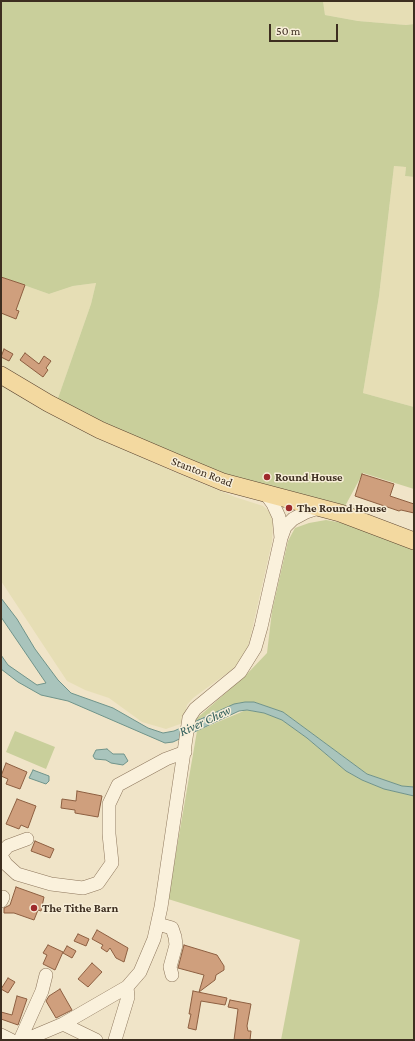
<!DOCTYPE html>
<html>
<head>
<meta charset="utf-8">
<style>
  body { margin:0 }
  #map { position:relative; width:415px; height:1041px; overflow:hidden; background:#f0e4c8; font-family:"Crimson Pro",serif }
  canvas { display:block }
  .frame { position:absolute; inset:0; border:2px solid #3d2e20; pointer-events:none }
  .scale { position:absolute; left:269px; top:24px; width:69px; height:18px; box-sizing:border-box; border:2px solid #3d2e20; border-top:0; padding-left:5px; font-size:12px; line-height:14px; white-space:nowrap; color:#3d2e20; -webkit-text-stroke:3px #f7eed8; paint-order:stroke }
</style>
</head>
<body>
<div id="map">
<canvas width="415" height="1041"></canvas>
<div class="frame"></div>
<div class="scale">50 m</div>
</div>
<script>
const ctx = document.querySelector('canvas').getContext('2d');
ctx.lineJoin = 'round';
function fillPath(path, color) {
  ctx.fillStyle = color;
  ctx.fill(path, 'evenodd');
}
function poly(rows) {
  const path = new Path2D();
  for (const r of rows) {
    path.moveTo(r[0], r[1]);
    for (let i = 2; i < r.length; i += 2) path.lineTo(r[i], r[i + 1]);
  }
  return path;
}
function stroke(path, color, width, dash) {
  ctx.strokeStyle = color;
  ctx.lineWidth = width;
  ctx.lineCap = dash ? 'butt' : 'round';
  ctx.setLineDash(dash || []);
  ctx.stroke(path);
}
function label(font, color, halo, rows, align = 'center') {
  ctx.font = font + ' "Crimson Pro",serif';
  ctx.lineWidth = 3;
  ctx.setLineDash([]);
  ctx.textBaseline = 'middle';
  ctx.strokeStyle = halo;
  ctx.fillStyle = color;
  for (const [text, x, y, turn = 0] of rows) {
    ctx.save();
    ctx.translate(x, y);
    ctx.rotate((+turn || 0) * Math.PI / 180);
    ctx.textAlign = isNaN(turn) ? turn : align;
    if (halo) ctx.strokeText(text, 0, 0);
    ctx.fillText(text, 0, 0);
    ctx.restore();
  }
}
const farmland = poly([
  [323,1,414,1,414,24,406,25,358,21,325,15],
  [394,166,406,167,405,176,414,177,414,407,363,393,379,296],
  [1,277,49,294,73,286,96,283,91,304,57,401,1,367],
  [1,384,96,436,170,470,235,497,263,506,270,512,273,523,272,542,248,647,237,666,193,698,187,705,183,723,166,729,142,722,109,698,85,690,67,681,1,581]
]);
const green = poly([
  [1,1,323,1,325,15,358,21,406,25,414,24,414,177,405,176,406,167,394,166,379,296,363,393,414,407,414,489,363,473,344,508,190,465,57,401,91,304,96,283,73,286,49,294,1,277],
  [326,520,348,524,392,537,414,550,414,787,402,786,367,774,283,712,254,702,238,703,201,718,198,721,195,720,246,675,267,653,272,611,288,541,295,528,309,523],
  [246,710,264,713,282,720,307,738,346,771,362,780,384,789,414,796,414,1040,281,1040,300,940,168,899,197,731],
  [15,731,55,747,46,769,6,752]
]);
const water = poly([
  [1,598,17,619,35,649,58,680,71,693,113,708,148,728,163,733,174,731,234,704,245,702,254,702,283,712,367,774,402,786,414,787,414,796,384,789,362,780,346,771,307,738,282,720,264,713,247,710,239,711,173,742,165,743,68,701,41,695,18,682,1,669,1,655,8,665,34,683,37,685,46,683,1,617,1,598],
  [107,749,113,754,124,754,128,761,123,765,111,763,106,760,95,759,93,756,96,750,107,749],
  [33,770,49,776,49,781,46,784,29,778,33,770]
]);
const building = poly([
  [1,277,25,285,16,310,19,311,16,319,1,313,1,277],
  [4,349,13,354,9,361,1,357,4,349],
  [25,353,39,364,44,356,51,361,46,368,48,370,43,377,20,360,25,353],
  [362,474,394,484,390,496,414,504,414,513,401,510,399,511,355,496,362,474],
  [6,763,27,772,20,789,6,784,8,779,1,776,6,763],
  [77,791,102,796,98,817,75,813,75,810,61,808,62,799,76,801,77,791],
  [17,799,36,806,28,828,21,825,19,829,6,824,17,799],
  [35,841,54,849,50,858,31,851,35,841],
  [16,887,44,897,41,911,38,910,34,920,14,913,4,913,4,908,10,905,16,887],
  [97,930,128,948,124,962,116,958,110,948,107,952,101,948,103,945,92,939,97,930],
  [78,934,89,939,86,946,74,941,78,934],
  [48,945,63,952,55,970,43,964,47,955,43,953,48,945],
  [184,945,217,955,224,966,224,970,216,975,215,980,199,992,204,975,178,968,184,945],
  [67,946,76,951,72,958,63,953,67,946],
  [92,963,102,972,88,987,78,979,92,963],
  [8,978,15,982,8,993,1,989,8,978],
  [60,989,72,1010,56,1018,46,1001,49,996,60,989],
  [193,991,227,998,225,1005,201,1001,196,1030,188,1028,191,1014,189,1014,193,991],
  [17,996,27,999,18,1025,1,1019,1,1012,12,1015,17,996],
  [230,1000,251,1004,247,1026,248,1031,251,1031,250,1040,234,1040,238,1009,228,1007,230,1000]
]);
const minor = poly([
  [281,538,285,527,293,519,306,512,321,507],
  [1,854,8,846,27,839],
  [1,856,6,864,17,874,51,884,83,888,98,883,112,863,109,834,109,804,118,785,166,759,185,752],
  [1,901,3,897],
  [158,924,172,928,175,937,176,945,170,967,172,975],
  [63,1024,127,987],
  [1,1035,11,1040],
  [20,1040,42,991,46,975],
  [25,1040,63,1024,96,1040],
  [115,1040,128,997,127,987,140,972,154,939,161,907,189,718,195,709,240,672,255,648,261,627,281,538,279,517,273,504,265,493]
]);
const major = poly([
  [1,375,48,403,100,430,182,465,223,482,340,513,414,541]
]);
const markers = [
  [267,477,4,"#9e2a2b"],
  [289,508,4,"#9e2a2b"],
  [34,908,4,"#9e2a2b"]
];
const streetNames = [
  ["Stanton Road",202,472,21]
];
const poiNames = [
  ["Round House",275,477],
  ["The Round House",297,508],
  ["The Tithe Barn",42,908]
];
const waterNames = [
  ["River Chew",205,721,-25]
];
fillPath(farmland, '#e6deb5');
fillPath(green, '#c9cf9b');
fillPath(water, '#a9c4bc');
stroke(water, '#6f938a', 1);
fillPath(building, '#cf9f7d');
stroke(building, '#8d5f41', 1);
stroke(minor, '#8d765c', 14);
stroke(major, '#5b4430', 18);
stroke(minor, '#faf1dc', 13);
stroke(major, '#f3d9a0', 17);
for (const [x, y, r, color] of markers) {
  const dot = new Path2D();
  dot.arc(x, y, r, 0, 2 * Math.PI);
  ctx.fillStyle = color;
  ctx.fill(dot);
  stroke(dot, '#f7eed8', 1.5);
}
label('12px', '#3d2e20', '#f7eed8', streetNames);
label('bold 12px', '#3d2e20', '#f7eed8', poiNames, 'left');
label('italic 13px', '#2f5d5a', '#f7eed8', waterNames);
</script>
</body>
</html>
